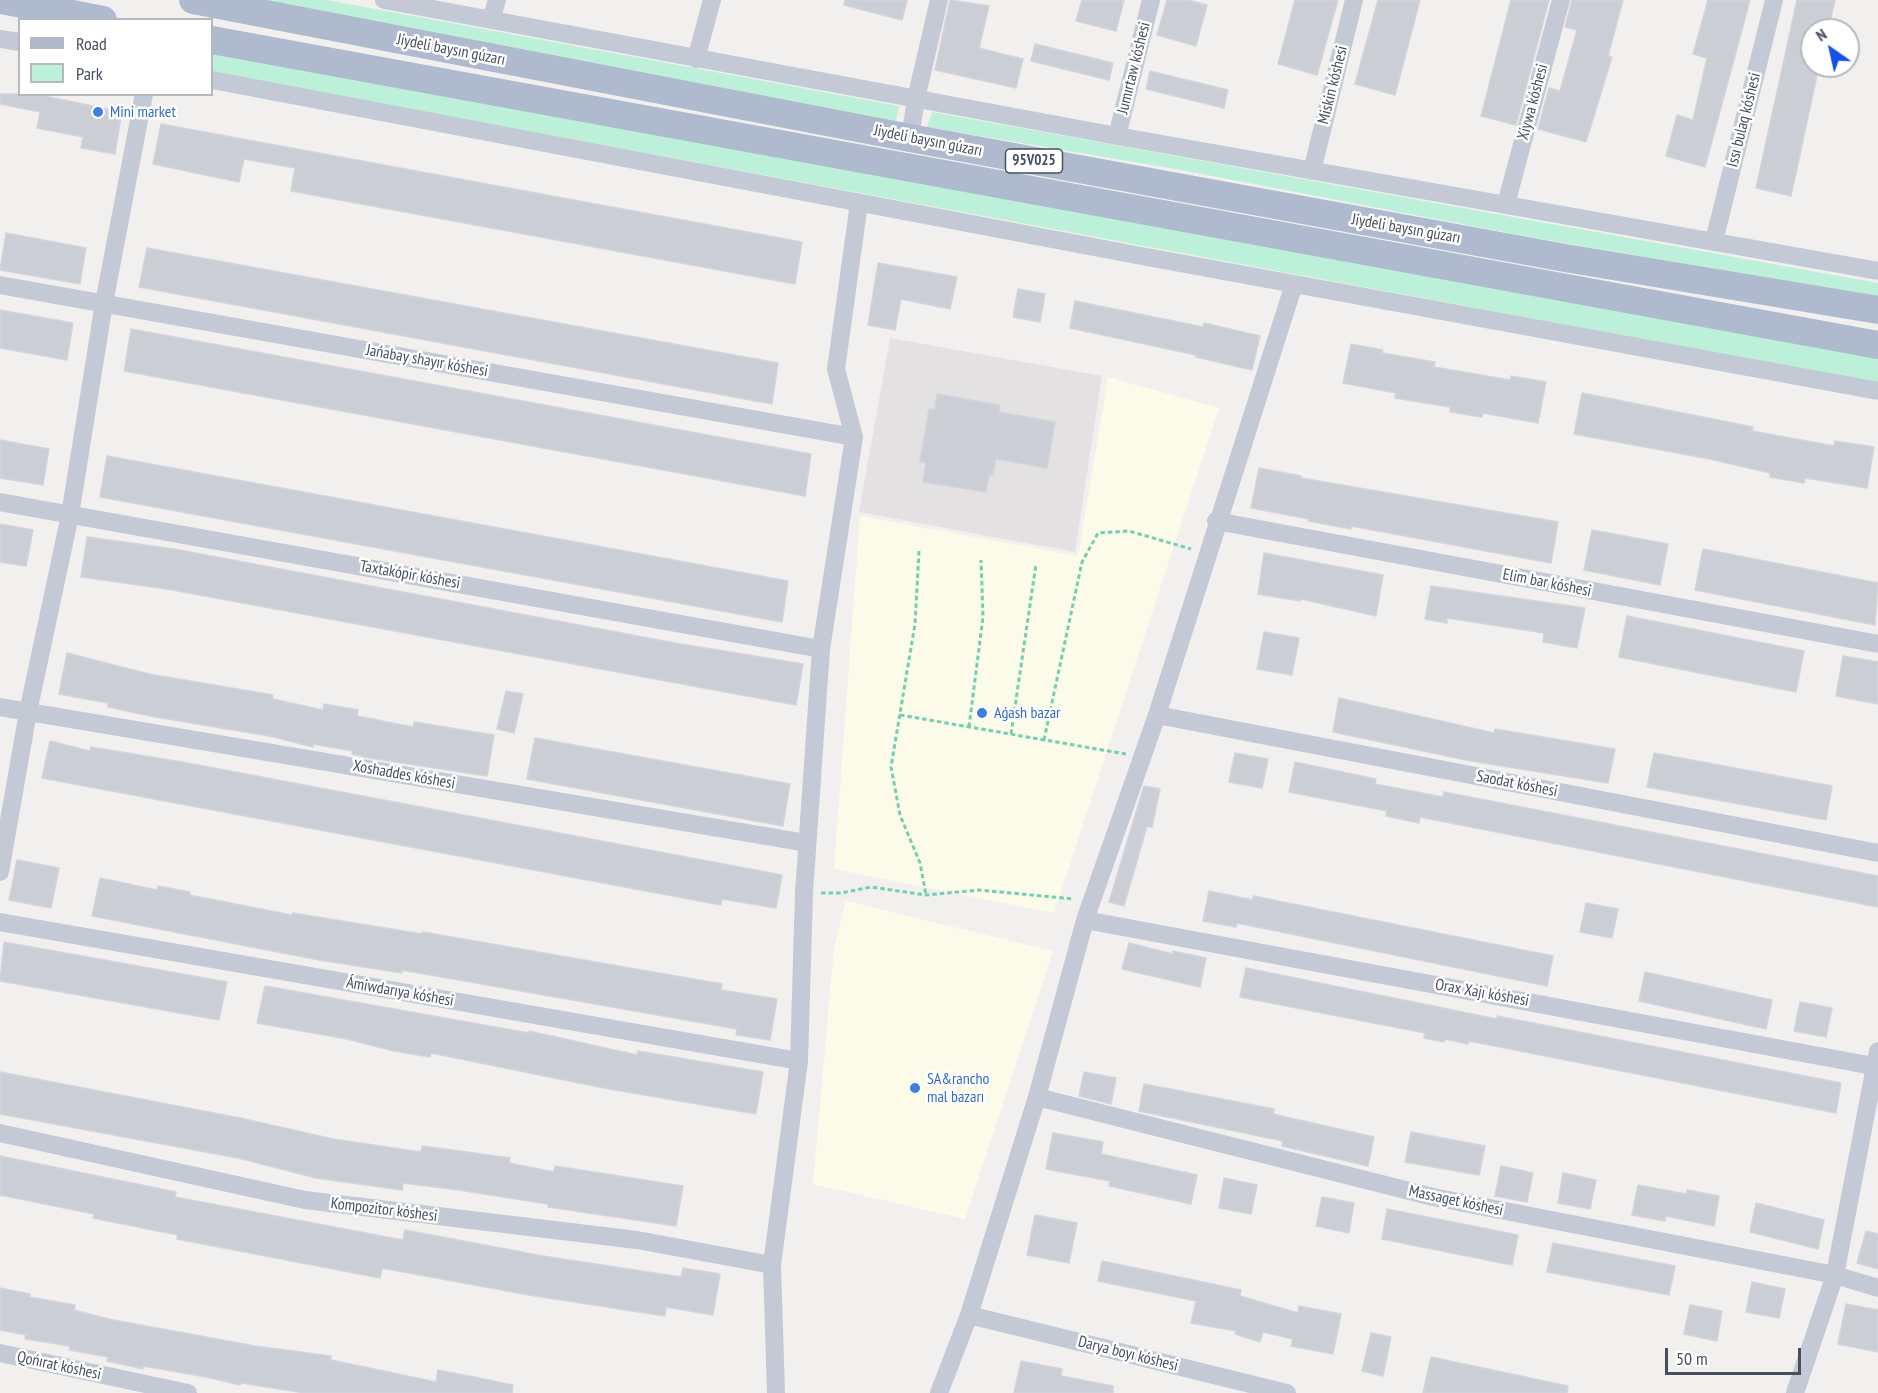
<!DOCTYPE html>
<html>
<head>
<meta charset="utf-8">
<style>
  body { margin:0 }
  #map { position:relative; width:1878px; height:1393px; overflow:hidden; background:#f2f0ef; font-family:"PT Sans Narrow",sans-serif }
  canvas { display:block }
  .legend { position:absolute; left:18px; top:18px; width:195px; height:78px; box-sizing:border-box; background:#fff; border:2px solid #b5b9bf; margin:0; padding:8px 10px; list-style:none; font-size:18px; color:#474f5e }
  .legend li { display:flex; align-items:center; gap:12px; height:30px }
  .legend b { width:30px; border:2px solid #b5b9bf }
  .north { position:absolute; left:1800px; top:18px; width:60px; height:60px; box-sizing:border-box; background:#fff; border:2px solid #b5b9bf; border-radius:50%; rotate:326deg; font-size:16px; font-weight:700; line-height:24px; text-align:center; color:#474f5e }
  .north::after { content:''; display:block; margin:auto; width:21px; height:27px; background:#1550e7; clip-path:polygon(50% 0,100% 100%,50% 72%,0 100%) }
  .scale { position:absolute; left:1665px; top:1348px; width:136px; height:27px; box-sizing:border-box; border:3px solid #474f5e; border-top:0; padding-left:8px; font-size:18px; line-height:21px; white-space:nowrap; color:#474f5e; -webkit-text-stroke:4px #fff; paint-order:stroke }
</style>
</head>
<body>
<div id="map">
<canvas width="1878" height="1393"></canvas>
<ul class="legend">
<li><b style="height:8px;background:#afbacf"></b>Road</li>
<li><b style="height:16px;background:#bdf0d9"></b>Park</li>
</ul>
<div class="north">N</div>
<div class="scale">50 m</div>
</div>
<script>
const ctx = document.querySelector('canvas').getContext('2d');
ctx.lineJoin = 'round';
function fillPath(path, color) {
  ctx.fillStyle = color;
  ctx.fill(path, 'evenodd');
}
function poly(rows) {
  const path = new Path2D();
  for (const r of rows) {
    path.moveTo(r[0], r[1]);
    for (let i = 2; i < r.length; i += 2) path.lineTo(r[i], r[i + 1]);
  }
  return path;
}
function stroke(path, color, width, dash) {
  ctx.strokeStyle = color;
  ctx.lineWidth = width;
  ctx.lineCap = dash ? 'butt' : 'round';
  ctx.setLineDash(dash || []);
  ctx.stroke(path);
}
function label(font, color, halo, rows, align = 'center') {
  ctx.font = font + ' "PT Sans Narrow",sans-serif';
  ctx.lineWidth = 5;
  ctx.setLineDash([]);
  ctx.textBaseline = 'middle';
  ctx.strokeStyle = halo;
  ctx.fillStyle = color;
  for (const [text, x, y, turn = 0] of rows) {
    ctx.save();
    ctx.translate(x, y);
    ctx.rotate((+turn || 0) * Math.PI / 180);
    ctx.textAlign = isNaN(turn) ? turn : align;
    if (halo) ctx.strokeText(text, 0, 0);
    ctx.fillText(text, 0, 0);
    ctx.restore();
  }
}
const commercial = poly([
  [1108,377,1219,408,1054,913,834,869,860,516,1078,556],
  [846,901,1053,951,965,1219,813,1184,834,947]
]);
const education = poly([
  [890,338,1102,376,1075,552,859,512]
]);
const green = poly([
  [265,0,327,0,899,106,896,121,632,73],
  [212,53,1878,357,1878,383,212,72],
  [932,112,1878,283,1878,298,1519,235,1181,170,927,127]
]);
const building = poly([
  [845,0,907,0,902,20,844,5,845,0],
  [950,0,989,6,979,48,1023,59,1016,88,935,70,950,0],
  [1082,0,1124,0,1116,31,1076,21,1082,0],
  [1167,0,1188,0,1207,5,1196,46,1157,35,1167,0],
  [1295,0,1338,0,1317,75,1278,64,1295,0],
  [1378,0,1420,0,1395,95,1355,84,1378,0],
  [1511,0,1549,0,1516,125,1481,116,1511,0],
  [1572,0,1623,0,1608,56,1612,57,1586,142,1538,129,1549,88,1560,91,1577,30,1565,27,1572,0],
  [1708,0,1750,0,1705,167,1666,156,1677,115,1693,120,1707,58,1693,54,1708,0],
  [1797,0,1835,0,1828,30,1812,30,1812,66,1819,66,1791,196,1756,188,1797,0],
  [1035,44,1113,63,1109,80,1031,61,1035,44],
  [1150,71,1228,90,1224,108,1146,89,1150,71],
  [0,94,35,94,122,112,115,154,81,148,83,137,37,128,40,112,0,104,0,94],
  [161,124,802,242,795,284,291,191,295,168,244,159,239,182,153,164,161,124],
  [6,233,86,248,80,284,0,270,6,233],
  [147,248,778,363,772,404,139,287,147,248],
  [878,263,957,277,950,309,901,299,895,330,868,325,878,263],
  [1018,289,1045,294,1040,322,1013,317,1018,289],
  [1075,301,1203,327,1204,323,1260,336,1252,370,1196,357,1196,355,1070,328,1075,301],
  [0,310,73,323,67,360,0,348,0,310],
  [131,329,811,454,805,496,124,371,131,329],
  [1351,344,1383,350,1382,353,1435,362,1434,367,1510,380,1511,376,1546,382,1538,423,1483,413,1482,417,1450,412,1450,407,1395,398,1396,393,1343,383,1351,344],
  [1582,393,1753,427,1752,431,1834,446,1835,441,1874,447,1867,488,1805,478,1804,483,1770,477,1770,473,1710,459,1574,434,1582,393],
  [937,394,1000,405,999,412,1055,422,1047,468,996,459,993,475,989,475,986,492,923,482,926,463,920,462,929,409,935,410,937,394],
  [0,440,49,449,43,485,0,478,0,440],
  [107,456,788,581,782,622,100,497,107,456],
  [1259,468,1301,476,1301,478,1558,522,1551,563,1351,526,1351,529,1308,521,1309,519,1251,508,1259,468],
  [0,524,33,530,26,566,0,562,0,524],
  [1592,530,1668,544,1660,585,1584,570,1592,530],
  [87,537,174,549,675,643,803,664,796,705,167,589,81,577,87,537],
  [1703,549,1878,583,1875,625,1695,590,1703,549],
  [1264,553,1383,575,1376,616,1301,599,1300,601,1258,594,1264,553],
  [1431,586,1585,608,1577,648,1543,642,1544,633,1447,618,1447,623,1425,619,1431,586],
  [1627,616,1804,651,1796,692,1619,657,1627,616],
  [1264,632,1299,638,1292,675,1257,669,1264,632],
  [67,653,149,674,273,695,273,699,323,710,324,704,358,710,357,716,413,727,414,722,494,735,487,776,370,758,352,754,353,751,313,744,313,747,269,736,150,716,108,707,108,703,59,694,67,653],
  [1843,656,1878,662,1878,704,1836,696,1843,656],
  [506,691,523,694,514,733,497,729,506,691],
  [1339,698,1494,733,1495,729,1615,749,1608,783,1471,761,1333,732,1339,698],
  [535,738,790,784,783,826,527,779,535,738],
  [50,741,90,751,91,747,182,762,782,875,776,908,722,899,721,905,42,778,50,741],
  [1235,753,1268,759,1262,788,1229,782,1235,753],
  [1654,753,1832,786,1826,820,1647,787,1654,753],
  [1295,762,1376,779,1375,784,1443,797,1444,792,1878,876,1878,907,1420,817,1419,823,1386,816,1387,811,1289,792,1295,762],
  [1144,786,1160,789,1152,827,1147,826,1124,906,1109,902,1144,786],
  [17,860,59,868,51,908,9,900,17,860],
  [100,878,157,890,158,886,190,892,189,895,292,915,293,913,422,934,423,932,722,984,721,990,777,999,770,1040,736,1035,737,1029,402,970,402,973,319,960,92,916,100,878],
  [1209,891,1253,900,1253,896,1553,956,1547,986,1237,923,1236,927,1203,921,1209,891],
  [1586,903,1618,909,1612,938,1580,932,1586,903],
  [4,942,227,982,219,1020,0,981,4,942],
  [1129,943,1173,954,1173,951,1206,958,1200,987,1122,969,1129,943],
  [1246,968,1497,1019,1497,1016,1841,1083,1836,1113,1469,1041,1468,1044,1445,1039,1444,1042,1424,1038,1425,1033,1240,997,1246,968],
  [1645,972,1772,1000,1766,1029,1639,1001,1645,972],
  [265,986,529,1033,529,1031,637,1055,638,1051,763,1072,756,1114,609,1089,431,1053,430,1057,394,1051,347,1039,257,1023,265,986],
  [1800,1002,1832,1008,1826,1037,1794,1031,1800,1002],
  [0,1072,240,1118,333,1139,421,1152,422,1146,467,1152,510,1158,509,1163,554,1172,555,1166,683,1186,676,1226,548,1207,548,1204,459,1190,403,1183,402,1190,316,1178,238,1158,0,1114,0,1072],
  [1084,1072,1116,1078,1111,1104,1079,1096,1084,1072],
  [1144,1084,1274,1109,1273,1114,1374,1137,1368,1166,1282,1146,1283,1141,1139,1111,1144,1084],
  [1411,1132,1485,1146,1479,1175,1405,1162,1411,1132],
  [1053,1133,1103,1142,1101,1154,1197,1175,1191,1204,1109,1186,1110,1181,1046,1169,1053,1133],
  [0,1156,176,1192,175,1197,403,1240,405,1230,543,1256,681,1277,683,1268,720,1274,713,1315,666,1307,665,1316,529,1295,382,1268,380,1278,177,1239,178,1235,93,1218,94,1214,0,1195,0,1156],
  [1501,1166,1533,1173,1527,1202,1495,1196,1501,1166],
  [1563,1173,1596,1180,1590,1209,1558,1203,1563,1173],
  [1224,1178,1257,1185,1251,1214,1219,1208,1224,1178],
  [1638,1185,1686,1194,1687,1190,1719,1196,1714,1226,1666,1216,1665,1221,1632,1215,1638,1185],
  [1322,1197,1354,1203,1349,1233,1316,1226,1322,1197],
  [1756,1203,1824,1220,1818,1249,1750,1232,1756,1203],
  [1387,1209,1518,1235,1512,1265,1382,1239,1387,1209],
  [1035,1215,1077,1223,1069,1263,1027,1255,1035,1215],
  [1866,1231,1878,1234,1878,1269,1857,1263,1866,1231],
  [1553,1243,1675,1266,1669,1295,1547,1272,1553,1243],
  [1102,1261,1241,1290,1240,1296,1298,1313,1299,1306,1341,1314,1333,1354,1291,1346,1293,1339,1263,1332,1260,1342,1235,1334,1236,1331,1191,1323,1196,1301,1098,1281,1102,1261],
  [1752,1282,1785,1289,1779,1318,1746,1312,1752,1282],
  [0,1288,30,1294,29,1297,75,1305,74,1310,108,1319,255,1346,331,1356,331,1360,436,1382,438,1370,474,1377,513,1385,512,1393,305,1393,241,1383,240,1385,206,1377,143,1366,143,1369,107,1361,108,1357,69,1350,70,1346,25,1339,26,1335,0,1330,0,1288],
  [1846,1304,1878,1310,1878,1352,1838,1344,1846,1304],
  [1690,1305,1722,1311,1717,1341,1684,1334,1690,1305],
  [1371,1333,1391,1337,1383,1376,1362,1371,1371,1333],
  [1431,1357,1568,1386,1567,1393,1423,1393,1431,1357],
  [1021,1361,1062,1369,1061,1376,1113,1386,1113,1393,1014,1393,1021,1361]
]);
const path = poly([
  [919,551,915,624,891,767,900,815,920,863,926,895],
  [900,715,1126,754],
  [969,727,983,617,981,560],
  [1011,734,1036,564],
  [1044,740,1082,562,1098,533,1129,531,1191,549],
  [821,893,841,893,871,887,926,895,979,890,1074,899]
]);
const minor = poly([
  [384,0,1117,136,1878,271],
  [491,20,497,0],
  [0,39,20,42],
  [696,59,712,0],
  [212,80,1136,255,1878,391],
  [1117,136,1151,0],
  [910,138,916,99,939,0],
  [1312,171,1354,0],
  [1506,204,1561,0],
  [1714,241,1774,0],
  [0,285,854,437],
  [0,502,821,649],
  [1216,521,1878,644],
  [0,707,807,843],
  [1157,715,1878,853],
  [0,872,28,712,70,515,104,303,144,94],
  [1085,920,1878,1067],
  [0,922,799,1061],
  [1037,1097,1433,1197,1835,1275,1878,1288],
  [0,1133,305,1200,637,1240,772,1265],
  [969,1315,1287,1393],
  [0,1353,188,1393],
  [776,1393,772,1265,799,1061,804,893,821,649,854,437,836,369,859,203],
  [939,1393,969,1315,1037,1097,1085,920,1157,715,1294,284],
  [1795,1393,1835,1275,1878,1051]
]);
const primary = poly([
  [2,0,103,20],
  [193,0,910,138,1565,258,1878,310],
  [212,40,1878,345]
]);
const markers = [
  [98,112,6,"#3f7fe0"],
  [982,713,6,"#3f7fe0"],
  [915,1088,6,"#3f7fe0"]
];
const shields = [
  [1034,161,57]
];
const shieldNames = [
  ["95V025",1034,161]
];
const streetNames = [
  ["Jiydeli baysın gúzarı",451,50,11],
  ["Jumırtaw kóshesi",1134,68,-76],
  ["Miskin kóshesi",1333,85,-76],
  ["Xiywa kóshesi",1533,102,-75],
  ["Issı bulaq kóshesi",1744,120,-76],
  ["Jiydeli baysın gúzarı",928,141,11],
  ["Jiydeli baysın gúzarı",1406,229,10],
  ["Jańabay shayır kóshesi",427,361,10],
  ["Taxtakópir kóshesi",410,575,10],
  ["Elim bar kóshesi",1547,583,11],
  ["Xoshaddes kóshesi",404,775,10],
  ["Saodat kóshesi",1517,784,11],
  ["Ámiwdarıya kóshesi",400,992,10],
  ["Orax Xajı kóshesi",1482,993,10],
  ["Massaget kóshesi",1456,1201,12],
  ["Kompozitor kóshesi",384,1210,7],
  ["Darya boyı kóshesi",1128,1354,14],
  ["Qońırat kóshesi",59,1366,12]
];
const shopNames = [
  ["Mini market",110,112],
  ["Aǵash bazar",994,713],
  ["SA&rancho",927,1079],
  ["mal bazarı",927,1097]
];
fillPath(commercial, '#fcfae9');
fillPath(education, '#e3e1e1');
fillPath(green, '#bdf0d9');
fillPath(building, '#cbced5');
stroke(building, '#d3d4db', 1.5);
stroke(path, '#74cfb0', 3, [4.5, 3]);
stroke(minor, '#c3c9d5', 18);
stroke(primary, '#afbacf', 28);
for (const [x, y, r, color] of markers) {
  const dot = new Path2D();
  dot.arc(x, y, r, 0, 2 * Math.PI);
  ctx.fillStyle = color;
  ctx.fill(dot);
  stroke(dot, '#fff', 2);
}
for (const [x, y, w] of shields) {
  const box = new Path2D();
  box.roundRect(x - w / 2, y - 12, w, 24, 4.5);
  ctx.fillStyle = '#fff';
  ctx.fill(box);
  stroke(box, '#474f5e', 1.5);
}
label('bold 15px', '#474f5e', null, shieldNames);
label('16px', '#474f5e', '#fff', streetNames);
label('16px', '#366cbe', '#fff', shopNames, 'left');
</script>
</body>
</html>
